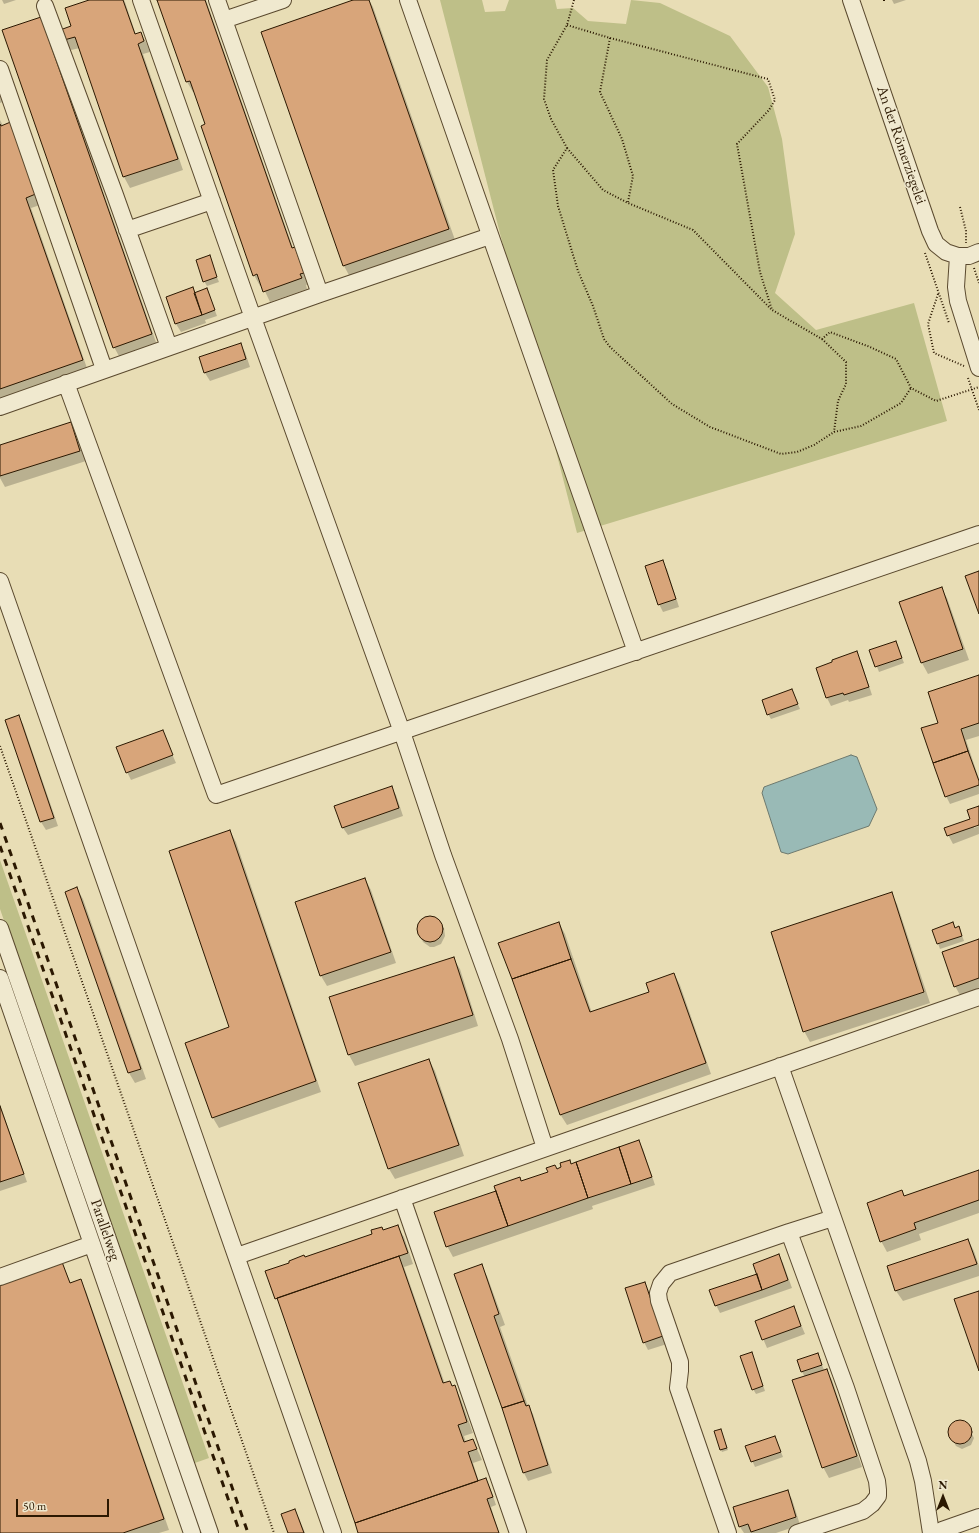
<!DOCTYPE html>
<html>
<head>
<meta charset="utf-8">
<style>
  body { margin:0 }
  #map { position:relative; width:979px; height:1533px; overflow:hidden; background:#e8ddb5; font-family:"EB Garamond",serif }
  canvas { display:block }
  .north { position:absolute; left:923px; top:1477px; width:40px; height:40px; -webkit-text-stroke:3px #f0e9cf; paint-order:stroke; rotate:0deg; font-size:11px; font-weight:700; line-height:16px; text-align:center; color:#2b1801 }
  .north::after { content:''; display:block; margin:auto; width:14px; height:18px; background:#2b1801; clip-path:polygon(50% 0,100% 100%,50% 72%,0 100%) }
  .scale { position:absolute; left:16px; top:1499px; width:93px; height:18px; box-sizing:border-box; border:2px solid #2b1801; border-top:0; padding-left:5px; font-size:12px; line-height:14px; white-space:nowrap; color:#2b1801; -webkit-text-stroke:3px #f0e9cf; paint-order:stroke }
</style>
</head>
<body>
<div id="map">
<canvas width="979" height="1533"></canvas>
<div class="north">N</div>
<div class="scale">50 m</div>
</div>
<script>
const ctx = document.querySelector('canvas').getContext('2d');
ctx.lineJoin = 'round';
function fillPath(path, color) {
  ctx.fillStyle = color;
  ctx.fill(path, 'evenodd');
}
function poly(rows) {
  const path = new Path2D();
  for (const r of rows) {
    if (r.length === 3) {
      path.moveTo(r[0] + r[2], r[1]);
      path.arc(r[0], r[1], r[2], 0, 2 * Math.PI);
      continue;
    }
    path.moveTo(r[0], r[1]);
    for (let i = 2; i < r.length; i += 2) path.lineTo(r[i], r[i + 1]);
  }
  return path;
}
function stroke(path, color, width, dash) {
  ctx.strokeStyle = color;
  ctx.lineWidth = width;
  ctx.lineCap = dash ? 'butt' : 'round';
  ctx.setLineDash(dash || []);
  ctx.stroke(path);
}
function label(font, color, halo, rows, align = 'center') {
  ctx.font = font + ' "EB Garamond",serif';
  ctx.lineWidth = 3;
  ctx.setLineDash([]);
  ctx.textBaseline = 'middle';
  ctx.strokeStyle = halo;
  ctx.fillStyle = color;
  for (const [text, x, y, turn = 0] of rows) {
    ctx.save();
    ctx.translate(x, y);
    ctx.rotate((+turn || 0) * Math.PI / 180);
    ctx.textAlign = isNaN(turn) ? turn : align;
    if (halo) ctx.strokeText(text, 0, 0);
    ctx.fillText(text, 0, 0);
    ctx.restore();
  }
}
const green = poly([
  [440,0,482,0,485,12,505,11,509,0,555,0,557,9,573,8,588,21,626,24,631,0,660,3,730,36,768,87,782,139,795,234,775,293,816,330,914,303,947,421,577,533],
  [0,860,134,1244,209,1458,192,1464,0,909]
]);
const water = poly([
  [851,755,857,757,877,809,869,826,788,854,781,852,762,793,764,787,851,755]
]);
const shadow = poly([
  [2,0,16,0,4,4],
  [92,0,124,0,125,2,136,35,141,33,147,44,150,52,143,54,183,170,130,188,124,177,80,48,71,50,65,40],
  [158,0,206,0,293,248,300,259,309,284,306,285,307,289,270,302,262,285,260,286,254,275,206,125,194,92,193,92,187,82],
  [356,0,369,0,373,7,455,240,350,277,344,266,262,32],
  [892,0,906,0,894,4],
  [46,28,157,345,120,358,114,347],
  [0,78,8,100,0,103],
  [0,120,43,204,31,208,88,371,0,401],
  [209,257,219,282,207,286,204,281],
  [207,289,217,316,205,320,206,323,181,332,176,324,167,297,195,293],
  [240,344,245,352,250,367,210,381,205,373,200,358],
  [71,423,77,434,86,461,5,487,0,478,0,446],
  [662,562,667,569,679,607,663,612,659,604],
  [941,588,947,598,969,660,928,674,922,663,900,602],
  [896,642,904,663,879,672,871,651],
  [857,653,861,661,872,695,849,702,848,700,831,706,827,698,817,668],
  [979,676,979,736,966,740,979,779,979,794,950,804,946,796,940,723],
  [792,690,800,709,771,719,768,714],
  [18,716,23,724,58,826,46,830,41,822,7,721],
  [162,731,176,763,131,780,127,772],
  [391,787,396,795,403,816,348,835,343,828],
  [979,807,979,824,974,826,974,828,979,826,979,834,953,844,945,829,971,820],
  [230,831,236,842,321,1092,219,1128,213,1118,186,1043,231,1028],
  [365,879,371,890,396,963,327,986,321,976,296,903],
  [77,889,83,899,146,1079,135,1083,129,1073],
  [891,894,897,904,930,1003,810,1042,804,1031],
  [430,916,438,919,441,923,444,928,445,936,441,944,434,947,430,947,423,942,417,929,418,925,422,919],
  [559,923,565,934,592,1013,650,992,674,974,680,985,711,1074,567,1125,560,1114],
  [953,924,955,928,959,927,964,941,940,949,933,930],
  [979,940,979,991,961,997,955,986],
  [453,958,460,969,478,1026,355,1066,349,1055,331,998],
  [429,1060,435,1071,464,1156,395,1179,389,1169],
  [0,1104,27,1182,0,1191],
  [639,1142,643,1149,655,1185,592,1206,593,1209,453,1257,447,1246,497,1191],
  [979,1171,979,1213,919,1234,921,1240,887,1252,881,1241,902,1191,905,1197],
  [397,1227,404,1237,413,1264,404,1267,445,1384,452,1387,454,1387,460,1397,473,1433,464,1436,466,1442,473,1440,482,1460,473,1463,479,1482,485,1479,490,1487,496,1505,491,1507,499,1533,359,1533,281,1306,276,1298,305,1258],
  [968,1240,974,1251,979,1266,979,1276,903,1301,896,1291,888,1267],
  [779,1256,783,1263,792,1288,720,1313,716,1305,758,1275],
  [62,1263,71,1284,80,1281,86,1291,169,1530,159,1533,0,1533,0,1285],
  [481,1266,487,1276,505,1325,500,1327,528,1406,533,1414,552,1473,528,1481,524,1473,503,1408],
  [645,1283,649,1291,667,1344,648,1350,644,1342],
  [794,1308,805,1334,767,1348,756,1322],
  [818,1354,824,1370,826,1370,832,1380,862,1467,829,1478,823,1467,805,1377,802,1372],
  [754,1358,765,1391,756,1394,753,1389],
  [959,1421,966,1423,968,1426,974,1438,971,1445,962,1449,956,1446,949,1434,949,1431,952,1424],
  [721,1430,728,1450,722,1452,721,1450],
  [775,1437,783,1457,755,1467,746,1447],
  [787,1491,792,1499,800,1525,776,1533,744,1533,740,1527,734,1508],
  [294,1510,299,1518,305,1533,289,1533]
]);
const building = poly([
  [89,0,123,0,135,34,141,32,144,41,138,44,178,159,123,177,75,37,64,40,60,30,71,26,65,8,89,0],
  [157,0,205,0,292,248,295,247,304,273,300,274,302,278,263,292,257,274,253,276,201,126,205,124,190,81,186,82,157,0],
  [353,0,369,0,449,229,343,266,261,32,353,0],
  [41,17,152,334,113,348,2,30,41,17],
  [13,121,38,193,26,198,83,360,0,389,0,124,1,126,13,121],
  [210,255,217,277,203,282,196,260,210,255],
  [193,287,202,315,175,324,166,297,193,287],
  [207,288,215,310,202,315,194,293,207,288],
  [241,343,246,359,204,373,199,357,241,343],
  [71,422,80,451,0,476,0,445,71,422],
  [663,560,676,599,658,605,645,566,663,560],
  [979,571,979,614,965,576,979,571],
  [942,587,963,649,921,663,899,602,942,587],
  [896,641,902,658,875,667,869,650,896,641],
  [857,651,869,687,844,695,843,693,826,698,816,668,832,662,832,660,857,651],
  [979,675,979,723,961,729,968,751,933,763,921,728,938,723,928,692,979,675],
  [792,689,798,704,767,715,762,700,792,689],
  [19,715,54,818,40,822,5,720,19,715],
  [163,730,173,755,126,773,116,747,163,730],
  [968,751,979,781,979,785,945,797,933,763,968,751],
  [392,786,399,808,342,828,334,806,392,786],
  [979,806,979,825,947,836,944,828,970,819,967,810,979,806],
  [230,830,316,1081,212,1118,185,1043,229,1027,169,851,230,830],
  [365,878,391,952,320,976,295,902,365,878],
  [77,887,141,1069,128,1073,65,892,77,887],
  [892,892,924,992,803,1032,771,932,892,892],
  [430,929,13],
  [559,922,571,959,512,979,498,943,559,922],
  [953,922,955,928,959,926,962,936,937,944,932,930,953,922],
  [979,939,979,978,954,987,942,952,979,939],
  [454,957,473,1015,348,1055,329,997,454,957],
  [571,959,590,1012,649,992,646,983,674,973,706,1063,560,1115,512,979,571,959],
  [429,1059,459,1145,388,1169,358,1083,429,1059],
  [0,1106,24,1174,0,1182,0,1106],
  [639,1140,652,1177,631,1184,619,1147,639,1140],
  [619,1147,631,1184,588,1198,576,1162,619,1147],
  [570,1160,571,1164,576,1162,588,1198,508,1226,494,1186,520,1177,521,1181,548,1172,546,1168,555,1165,557,1169,561,1167,560,1163,570,1160],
  [979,1170,979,1200,914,1223,916,1229,880,1242,867,1203,902,1190,904,1196,979,1170],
  [496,1191,508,1226,446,1247,434,1212,496,1191],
  [398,1225,408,1253,275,1299,265,1271,289,1263,289,1261,304,1255,305,1257,372,1234,371,1230,382,1227,383,1230,398,1225],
  [968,1239,977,1264,895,1291,887,1266,968,1239],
  [779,1254,788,1280,762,1290,753,1264,779,1254],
  [399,1256,443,1383,450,1381,452,1386,455,1385,467,1422,458,1425,464,1442,473,1439,477,1449,468,1452,478,1481,355,1523,277,1298,399,1256],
  [62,1262,70,1283,81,1279,164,1519,123,1533,0,1533,0,1284,62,1262],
  [482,1264,499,1314,494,1316,524,1401,502,1408,454,1274,482,1264],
  [757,1274,762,1290,715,1306,709,1290,757,1274],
  [645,1282,663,1336,643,1343,625,1288,645,1282],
  [979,1291,979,1371,954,1299,979,1291],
  [794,1306,801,1326,762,1340,755,1321,794,1306],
  [752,1352,763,1386,752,1390,740,1356,752,1352],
  [818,1353,822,1365,801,1372,797,1360,818,1353],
  [827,1369,857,1456,822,1468,792,1380,827,1369],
  [524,1401,526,1406,529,1405,548,1465,523,1473,502,1408,524,1401],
  [960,1432,12],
  [721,1429,727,1448,720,1450,714,1431,721,1429],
  [775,1436,781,1452,751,1462,745,1446,775,1436],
  [486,1478,493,1497,487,1499,499,1533,358,1533,355,1523,486,1478],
  [788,1490,796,1517,751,1532,748,1524,739,1527,733,1507,788,1490],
  [295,1509,304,1533,288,1533,281,1514,295,1509]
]);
const path = poly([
  [574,0,567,25,547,60,544,99,551,119,567,148,553,170,558,206,578,271,593,306,604,339,610,347,672,404,710,427,781,454,797,452,814,445,834,432,861,426,901,403,911,388],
  [884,0,884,1],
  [567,25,610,38,768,79,775,100,769,110,737,144,760,272,772,310,822,339,830,332,870,347,896,359,911,388,936,401,979,387],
  [610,38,600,92,622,139,633,176,628,202],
  [567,148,603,190,628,203,693,230,771,309],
  [960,207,966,231,966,243],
  [925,253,949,323],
  [974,268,979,283],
  [938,294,928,324,934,353,964,366],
  [822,339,846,362,846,384,838,401,834,432],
  [968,378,979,410],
  [0,746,274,1533]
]);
const minor = poly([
  [141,0,253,318,402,732,443,855,510,1039,545,1148],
  [217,0,320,294],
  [408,0,636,652],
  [851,0,930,231,936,244,946,252,958,256,969,256,979,252],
  [45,6,115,195,169,347],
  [224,20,283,0],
  [0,69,104,369],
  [127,230,212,201],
  [958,256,956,287,958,301,979,368],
  [66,383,216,795,979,534],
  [0,407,320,294,490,236],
  [0,581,333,1533],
  [0,928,210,1533],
  [0,978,192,1533],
  [780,1066,918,1461,923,1481,931,1533],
  [402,1198,518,1533],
  [789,1232,846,1388,877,1481,878,1490,878,1496,872,1504,863,1511,797,1533],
  [237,1256,979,997],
  [0,1277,92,1244],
  [728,1533,678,1388,680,1371,680,1362,659,1301,658,1293,661,1284,670,1273,789,1232,833,1218],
  [943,1533,942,1530,979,1517]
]);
const rail = poly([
  [0,823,248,1533],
  [0,846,240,1533]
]);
const streetNames = [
  ["An der Römerziegelei",901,145,71],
  ["Parallelweg",105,1230,71]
];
fillPath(green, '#bebf88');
fillPath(water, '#99bab6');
stroke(water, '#6d796e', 1);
fillPath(shadow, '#0003');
fillPath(building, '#d8a57a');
stroke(building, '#2b1801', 1);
stroke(minor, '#5a492e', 18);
stroke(path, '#2b1801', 2, [1, 2]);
stroke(minor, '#f0e9cf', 16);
stroke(rail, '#2b1801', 3, [7, 7]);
label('15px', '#2b1801', '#f0e9cf', streetNames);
</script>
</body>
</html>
